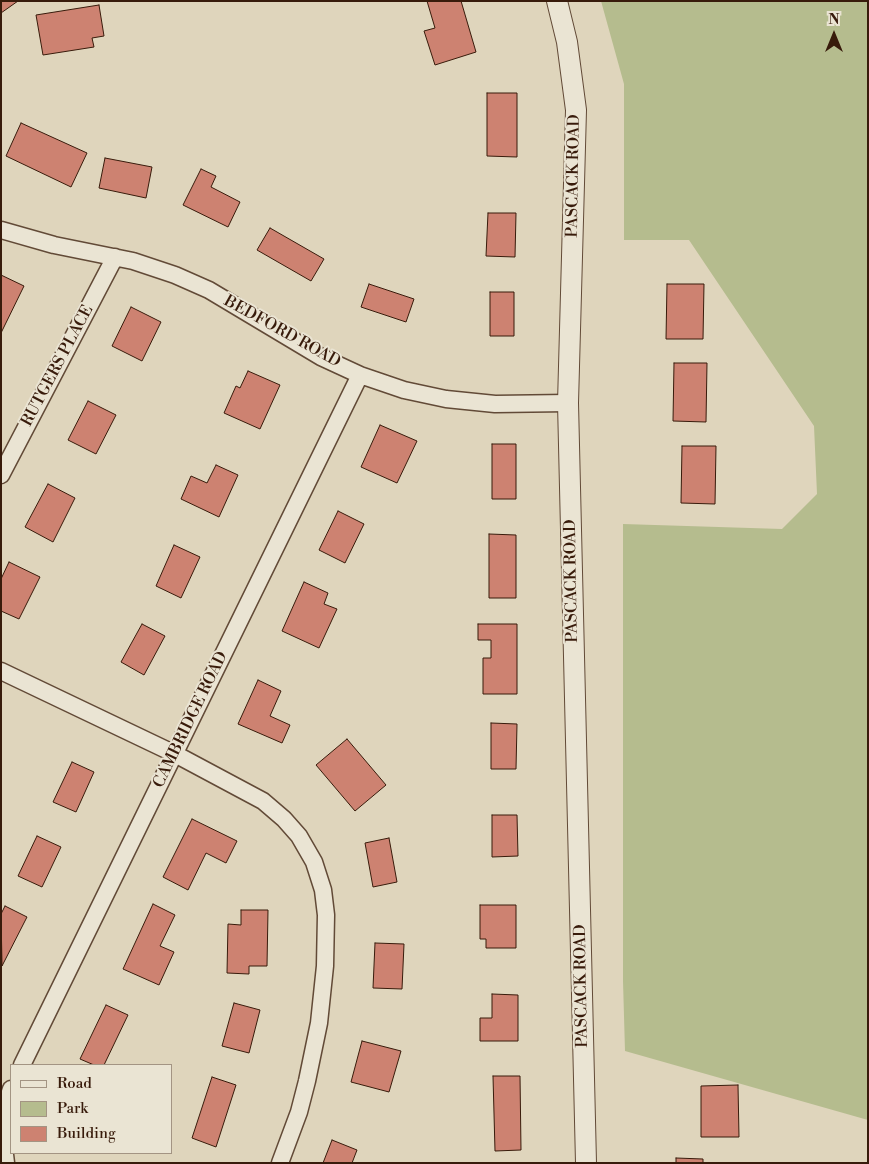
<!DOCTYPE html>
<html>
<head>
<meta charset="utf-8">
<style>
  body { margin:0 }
  #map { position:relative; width:869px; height:1164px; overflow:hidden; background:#dfd5bc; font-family:"Libre Bodoni",serif }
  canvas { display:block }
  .frame { position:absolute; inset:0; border:2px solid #381b0b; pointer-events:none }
  .legend { position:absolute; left:10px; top:1064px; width:162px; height:90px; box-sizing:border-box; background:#eae4d3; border:1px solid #a39483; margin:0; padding:6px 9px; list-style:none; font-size:15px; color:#381b0b }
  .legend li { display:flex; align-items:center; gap:10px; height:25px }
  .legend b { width:25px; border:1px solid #a39483 }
  .north { position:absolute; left:809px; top:10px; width:50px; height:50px; -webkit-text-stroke:4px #eae4d3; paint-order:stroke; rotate:0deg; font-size:14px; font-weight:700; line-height:20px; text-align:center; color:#381b0b }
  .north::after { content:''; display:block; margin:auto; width:18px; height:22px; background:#381b0b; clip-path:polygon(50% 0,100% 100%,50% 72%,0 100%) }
</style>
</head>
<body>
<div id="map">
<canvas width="869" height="1164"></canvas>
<div class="frame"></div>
<ul class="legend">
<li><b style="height:6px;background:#eae4d3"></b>Road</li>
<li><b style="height:14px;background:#b5bc8e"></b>Park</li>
<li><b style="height:14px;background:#cd8271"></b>Building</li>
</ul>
<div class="north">N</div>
</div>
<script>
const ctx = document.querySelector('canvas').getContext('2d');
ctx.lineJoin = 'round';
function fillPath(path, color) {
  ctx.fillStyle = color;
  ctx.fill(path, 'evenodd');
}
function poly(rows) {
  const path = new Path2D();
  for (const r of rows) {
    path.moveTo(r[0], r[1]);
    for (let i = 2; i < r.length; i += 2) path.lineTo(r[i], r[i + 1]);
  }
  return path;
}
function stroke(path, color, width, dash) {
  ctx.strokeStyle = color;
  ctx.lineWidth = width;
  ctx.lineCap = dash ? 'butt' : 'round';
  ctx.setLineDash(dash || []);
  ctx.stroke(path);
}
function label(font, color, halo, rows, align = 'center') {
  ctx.font = font + ' "Libre Bodoni",serif';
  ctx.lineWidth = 4;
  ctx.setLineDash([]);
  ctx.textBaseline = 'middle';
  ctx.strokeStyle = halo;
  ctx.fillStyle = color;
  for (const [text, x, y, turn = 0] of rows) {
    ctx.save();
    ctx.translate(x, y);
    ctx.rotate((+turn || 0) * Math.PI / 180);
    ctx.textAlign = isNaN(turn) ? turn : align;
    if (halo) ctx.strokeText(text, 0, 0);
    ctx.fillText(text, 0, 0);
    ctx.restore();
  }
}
const green = poly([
  [601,1,868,1,868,1120,625,1051,623,981,623,524,782,529,817,494,814,426,689,240,624,240,624,84]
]);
const building = poly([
  [1,1,18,1,1,13,1,1],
  [427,1,461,1,476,52,435,65,424,31,435,28,427,1],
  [99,5,104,36,92,38,94,47,43,55,36,15,99,5],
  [487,93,517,93,517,157,487,156,487,93],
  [21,123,87,153,71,187,6,156,21,123],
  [105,158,152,167,146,198,99,188,105,158],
  [201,169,216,176,211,187,240,202,228,227,183,205,201,169],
  [488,213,516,213,515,257,486,256,488,213],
  [270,228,324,259,311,281,257,250,270,228],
  [1,275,24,286,1,333,1,275],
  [369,284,414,299,406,322,361,307,369,284],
  [667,284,704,284,703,339,666,339,667,284],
  [490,292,514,292,514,336,490,336,490,292],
  [131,307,161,322,142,361,112,346,131,307],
  [674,363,707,363,706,422,673,421,674,363],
  [248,371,280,385,260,429,224,413,236,386,240,388,248,371],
  [88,401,116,415,96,454,68,440,88,401],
  [380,425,417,441,397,483,361,467,380,425],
  [492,444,516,444,516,499,492,499,492,444],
  [682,446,716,446,715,504,681,503,682,446],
  [216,465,238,475,219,517,181,499,191,476,207,483,216,465],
  [48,484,75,498,53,542,25,527,48,484],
  [338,511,364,524,345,563,319,550,338,511],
  [489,534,516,535,516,598,489,598,489,534],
  [174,545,200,557,181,598,156,586,174,545],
  [9,562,40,577,19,619,1,611,1,579,9,562],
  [304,582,328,593,324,604,337,609,319,648,282,631,304,582],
  [142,624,165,636,144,675,121,662,142,624],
  [478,624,517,624,517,694,483,694,483,658,491,658,491,640,478,640,478,624],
  [258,680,281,691,270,716,290,725,282,743,238,724,258,680],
  [491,723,517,724,516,769,491,769,491,723],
  [347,739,386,785,355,811,316,765,347,739],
  [72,762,94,772,76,812,53,802,72,762],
  [492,815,517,815,518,856,492,857,492,815],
  [192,819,237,841,226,863,206,853,188,890,163,877,192,819],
  [37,836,61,847,42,887,18,876,37,836],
  [389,838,397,882,373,887,365,843,389,838],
  [153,904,175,915,160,946,174,952,159,985,123,969,153,904],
  [480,905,516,905,516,948,486,948,486,939,480,939,480,905],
  [5,906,27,917,2,966,1,914,5,906],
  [241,910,268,910,267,966,249,966,249,974,227,973,228,924,241,925,241,910],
  [375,943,404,944,402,989,373,988,375,943],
  [492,994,518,995,518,1041,480,1041,480,1018,492,1018,492,994],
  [234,1003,260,1010,249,1053,222,1046,234,1003],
  [106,1005,128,1015,104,1065,94,1065,80,1059,106,1005],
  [362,1041,401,1051,389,1092,351,1082,362,1041],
  [493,1076,520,1076,521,1150,495,1151,493,1076],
  [212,1077,236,1085,216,1147,192,1138,212,1077],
  [738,1085,739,1137,701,1137,701,1086,738,1085],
  [332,1140,357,1150,352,1163,323,1163,332,1140],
  [676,1158,703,1159,703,1163,676,1163,676,1158]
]);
const minor = poly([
  [1,230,54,245,133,261,175,275,209,290,321,357,360,375,404,390,446,399,495,404,568,403],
  [1,475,115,257],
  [1,671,175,754,263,801,284,819,299,836,314,862,323,890,326,915,325,966,319,1023,307,1081,299,1112,280,1163],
  [22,1065,360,375],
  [6,1163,2,1130,5,1107,11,1089]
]);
const tertiary = poly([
  [557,1,567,42,576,110,568,403,586,1163]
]);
const streetNames = [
  ["PASCACK ROAD",574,176,-89],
  ["BEDFORD ROAD",282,332,29],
  ["RUTGERS PLACE",58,366,-62],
  ["PASCACK ROAD",572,581,-91],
  ["CAMBRIDGE ROAD",191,720,-64],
  ["PASCACK ROAD",582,986,-91]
];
fillPath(green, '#b5bc8e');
fillPath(building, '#cd8271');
stroke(building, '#381b0b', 1);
stroke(minor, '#624a37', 19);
stroke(tertiary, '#624a37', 22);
stroke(minor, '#eae4d3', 16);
stroke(tertiary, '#eae4d3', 20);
label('16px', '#381b0b', '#eae4d3', streetNames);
</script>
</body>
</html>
